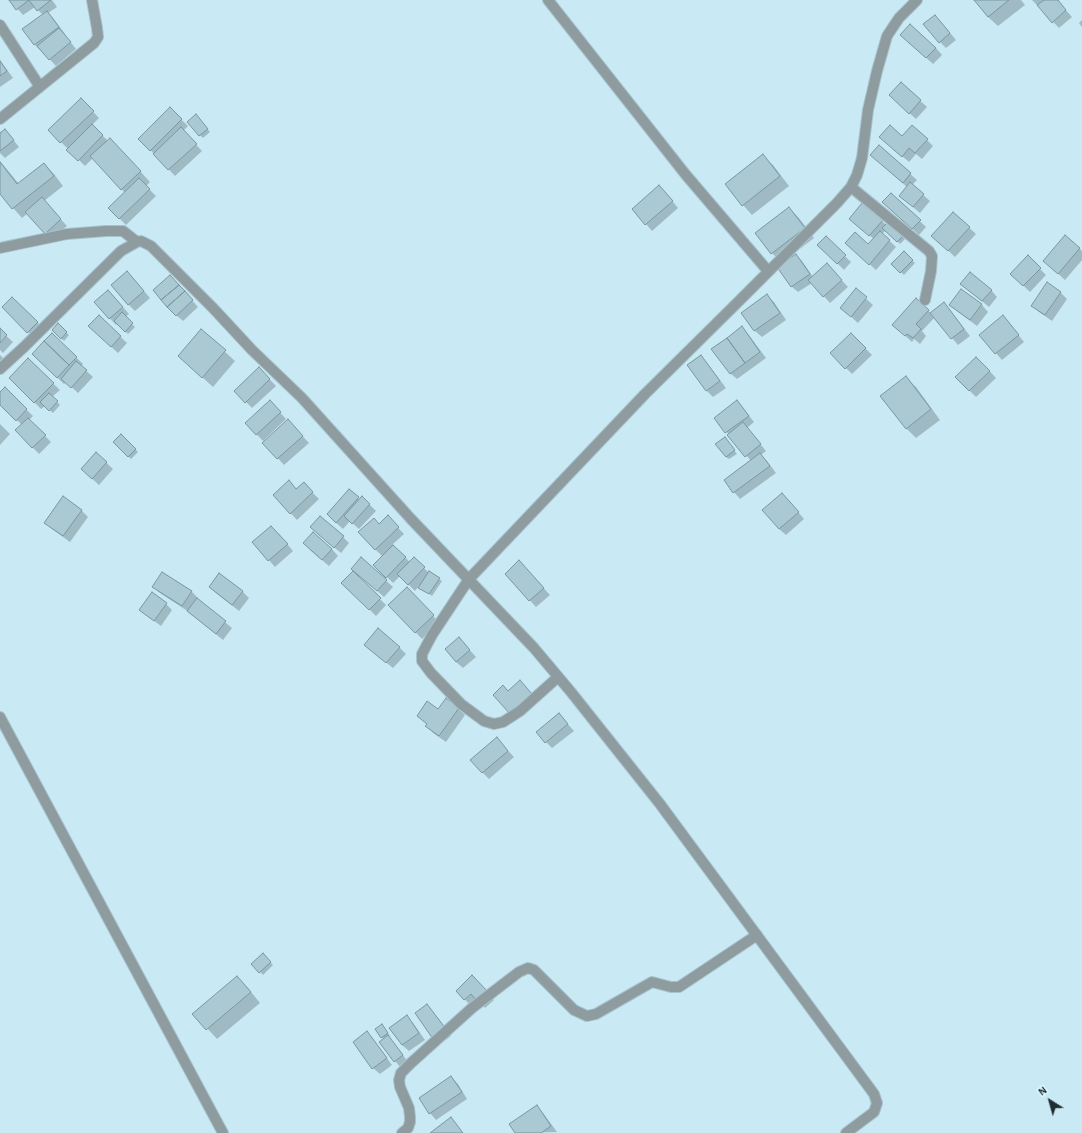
<!DOCTYPE html>
<html>
<head>
<meta charset="utf-8">
<style>
  body { margin:0 }
  #map { position:relative; width:1082px; height:1133px; overflow:hidden; background:#c9e9f4; font-family:"Alegreya Sans",sans-serif }
  canvas { display:block }
  .north { position:absolute; left:1030px; top:1081px; width:40px; height:40px; -webkit-text-stroke:3px #dcf5fe; paint-order:stroke; rotate:323deg; font-size:11px; font-weight:700; line-height:16px; text-align:center; color:#1f2c30 }
  .north::after { content:''; display:block; margin:auto; width:14px; height:18px; background:#1f2c30; clip-path:polygon(50% 0,100% 100%,50% 72%,0 100%) }
</style>
</head>
<body>
<div id="map">
<canvas width="1082" height="1133"></canvas>
<div class="north">N</div>
</div>
<script>
const ctx = document.querySelector('canvas').getContext('2d');
ctx.lineJoin = 'round';
function fillPath(path, color) {
  ctx.fillStyle = color;
  ctx.fill(path, 'evenodd');
}
function poly(rows) {
  const path = new Path2D();
  for (const r of rows) {
    path.moveTo(r[0], r[1]);
    for (let i = 2; i < r.length; i += 2) path.lineTo(r[i], r[i + 1]);
  }
  return path;
}
function stroke(path, color, width, dash) {
  ctx.strokeStyle = color;
  ctx.lineWidth = width;
  ctx.lineCap = dash ? 'butt' : 'round';
  ctx.setLineDash(dash || []);
  ctx.stroke(path);
}
const shadow = poly([
  [10,0,52,0,57,7,48,13,53,18,65,34,64,34,76,49,56,66,42,51,41,51,35,45,23,29,43,15,35,7,23,15],
  [975,0,1021,0,1025,5,998,26,988,17],
  [1032,0,1057,0,1072,17,1059,28,1039,7],
  [1082,20,1082,27,1079,23],
  [941,22,956,40,946,48,940,42],
  [908,41,936,48,942,55,933,64],
  [0,60,13,78,0,87],
  [901,83,927,107,916,119,896,101],
  [81,99,99,118,92,125,108,141,120,149,150,182,146,186,156,196,126,225,109,208,125,193,93,158,85,166,49,130],
  [170,109,188,126,183,131,202,151,175,176,140,139],
  [199,119,210,132,203,138,200,135],
  [0,134,11,137,19,147,5,158,0,153],
  [902,137,927,140,933,146,922,159,916,154,909,162,887,143],
  [879,146,917,180,912,185,930,201,920,213,907,202,907,187,878,161],
  [763,156,773,165,789,186,752,215,743,205],
  [0,161,19,184,44,164,54,174,63,186,44,201,67,226,52,239,28,213,22,218,13,208,0,192],
  [666,193,678,208,652,231,633,209],
  [891,194,926,227,919,235,890,208],
  [789,208,799,218,814,238,788,258,789,260,796,255,802,261,813,277,833,271,848,287,830,303,812,283,798,292,791,286,783,264,772,253],
  [953,213,976,234,955,257,939,242],
  [882,221,886,225,888,223,905,239,900,244,886,230,882,234,896,247,876,270,846,243,868,245,874,239,857,225],
  [1065,236,1082,251,1082,260,1065,280,1044,261],
  [826,238,851,262,844,270,819,245],
  [904,252,915,263,904,275,892,264],
  [1028,257,1046,275,1030,292,1011,274],
  [133,278,150,298,135,311,128,304],
  [176,282,198,307,183,321,176,315],
  [961,284,991,290,997,297,989,307],
  [1048,284,1061,293,1067,299,1052,321,1039,312,1032,305],
  [856,290,873,305,858,323,841,308],
  [962,290,982,305,988,312,977,326,957,311,951,305],
  [767,296,774,302,786,320,762,337,755,331,743,313],
  [114,297,129,314,125,317,135,327,128,334,117,324,116,325,95,302],
  [12,298,44,329,34,338,3,307],
  [916,300,931,313,943,303,950,310,970,336,958,345,952,338,935,317,922,331,926,336,920,344,914,339,912,342,900,331],
  [99,316,127,343,118,353,96,333],
  [1009,323,1024,342,1002,360,980,335],
  [58,325,69,335,64,341,53,330],
  [742,328,748,334,766,358,737,379,730,373],
  [0,330,13,342,3,353,0,350],
  [201,330,235,361,213,387,179,356],
  [52,334,83,364,81,366,93,377,78,393,66,382,64,384,33,354],
  [851,334,872,355,852,374,831,353],
  [0,355,4,359,0,363],
  [701,357,707,363,726,388,713,397,707,391,689,366],
  [28,360,60,390,52,397,60,405,53,413,45,406,41,409,10,378],
  [983,364,996,378,976,397,956,377],
  [259,368,276,386,252,408,235,391],
  [906,378,916,387,940,420,916,438,906,428],
  [5,389,33,416,29,420,51,442,39,454,16,430,22,425,0,404,0,394],
  [737,402,743,408,754,422,747,428,766,451,761,455,767,461,776,473,740,499,734,492,725,480,751,461,715,418],
  [276,408,286,419,263,441,247,424],
  [0,424,10,434,0,445],
  [294,427,309,443,284,465,264,443],
  [121,435,138,452,131,459,114,442],
  [727,441,737,454,729,459,726,457],
  [96,453,113,469,99,485,88,475],
  [297,490,310,490,319,499,297,520,274,495],
  [349,490,360,500,369,504,376,511,359,529,350,521,343,529,334,521],
  [64,498,82,511,88,517,70,542,52,529,45,522],
  [788,500,804,519,786,535,779,529],
  [388,517,404,534,392,545,410,562,414,558,429,573,442,581,432,596,419,586,415,591,400,576,393,583,375,565,383,557,375,549,379,525],
  [278,533,293,551,275,567,254,543],
  [318,534,343,537,349,543,341,553],
  [332,549,338,556,329,566,310,550],
  [362,559,393,587,384,597,359,575],
  [525,568,550,595,536,607,506,574],
  [353,573,386,605,376,616,343,583],
  [220,574,243,592,249,598,239,611,216,593,210,587],
  [153,587,191,591,198,598,197,599,232,628,223,640,189,612,160,593],
  [407,589,439,622,422,639,390,605],
  [166,604,172,610,161,626,147,616,140,610],
  [459,638,476,657,463,668,456,662],
  [399,647,406,654,393,668,372,651],
  [459,709,465,715,446,742,433,733,427,726,428,725,418,716,438,711],
  [559,714,574,731,552,748,546,742],
  [497,739,514,757,489,779,482,772],
  [263,955,273,965,263,975,253,964],
  [479,983,494,1000,485,1008,477,1000,471,1006,457,991],
  [247,987,260,1003,217,1039,194,1014],
  [427,1006,433,1012,451,1036,440,1044,434,1038],
  [406,1016,413,1023,425,1040,409,1051,402,1045],
  [384,1028,390,1036,388,1037,394,1043,408,1062,401,1068,395,1061,384,1040,382,1037],
  [367,1033,373,1039,392,1065,380,1074,373,1068],
  [451,1077,458,1084,467,1099,436,1120,430,1113],
  [536,1106,543,1113,557,1132,516,1133]
]);
const building = poly([
  [9,0,29,0,16,10,9,0],
  [29,0,51,0,37,11,29,0],
  [974,0,1009,0,988,17,974,0],
  [1044,0,1058,0,1066,10,1052,23,1037,5,1044,0],
  [47,11,59,27,34,45,22,29,47,11],
  [935,15,950,33,939,43,923,24,935,15],
  [910,24,936,48,926,58,900,35,910,24],
  [59,28,71,42,49,60,37,46,59,28],
  [0,61,7,71,0,76,0,61],
  [901,82,921,100,909,114,889,95,901,82],
  [81,98,94,111,60,143,48,130,81,98],
  [170,107,182,119,150,151,138,139,170,107],
  [196,114,208,129,199,136,187,122,196,114],
  [92,124,103,135,78,161,66,150,92,124],
  [890,125,902,136,912,125,928,139,915,153,909,148,902,157,879,137,890,125],
  [181,127,197,144,168,170,153,154,181,127],
  [5,129,14,140,0,151,0,133,5,129],
  [110,138,141,171,121,190,90,156,110,138],
  [879,145,911,173,903,183,870,155,879,145],
  [763,154,780,176,742,206,725,184,763,154],
  [0,162,17,184,44,163,54,176,12,209,0,194,0,162],
  [139,178,150,189,119,219,108,208,139,178],
  [910,182,924,194,913,207,899,196,910,182],
  [659,185,673,201,645,225,632,209,659,185],
  [891,193,921,220,912,229,882,202,891,193],
  [42,197,61,219,45,234,25,212,42,197],
  [862,203,883,220,869,236,849,219,862,203],
  [789,207,805,228,771,254,755,233,789,207],
  [953,212,970,227,948,251,931,236,953,212],
  [888,222,903,236,897,242,882,228,888,222],
  [880,231,890,240,869,265,845,243,855,232,868,244,880,231],
  [1065,235,1080,248,1058,274,1043,261,1065,235],
  [826,236,846,255,837,264,817,245,826,236],
  [904,251,913,260,900,273,891,264,904,251],
  [796,254,810,274,791,287,777,267,796,254],
  [1028,255,1041,268,1023,286,1010,274,1028,255],
  [827,263,842,280,823,297,808,280,827,263],
  [127,271,144,291,128,305,111,285,127,271],
  [970,272,992,290,982,301,960,284,970,272],
  [170,275,179,285,161,300,153,290,170,275],
  [1047,282,1061,292,1045,315,1031,306,1047,282],
  [179,285,185,291,167,307,161,300,179,285],
  [856,288,867,297,851,317,840,308,856,288],
  [961,289,982,304,970,320,949,305,961,289],
  [108,290,123,307,109,319,94,302,108,290],
  [185,291,193,300,176,316,167,307,185,291],
  [767,294,780,313,754,331,741,313,767,294],
  [12,297,38,322,27,333,2,307,12,297],
  [916,298,929,310,916,324,921,329,913,338,907,334,905,336,892,325,916,298],
  [944,302,964,329,951,339,930,313,944,302],
  [122,312,133,323,125,332,114,321,122,312],
  [99,315,121,336,111,347,88,326,99,315],
  [1003,315,1019,335,995,354,979,335,1003,315],
  [58,323,67,332,61,339,52,330,58,323],
  [742,326,760,352,745,363,727,338,742,326],
  [0,328,7,335,0,343,0,328],
  [201,329,226,350,202,378,178,356,201,329],
  [52,333,77,357,69,365,44,341,52,333],
  [851,333,866,348,845,369,830,353,851,333],
  [727,338,745,363,730,374,711,349,727,338],
  [44,341,69,365,57,378,32,354,44,341],
  [701,355,720,381,706,391,687,365,701,355],
  [976,357,990,371,969,391,955,377,976,357],
  [28,358,54,383,34,403,9,378,28,358],
  [76,361,87,370,71,388,61,379,76,361],
  [259,367,270,379,245,403,234,391,259,367],
  [906,376,931,409,906,429,880,396,906,376],
  [5,387,27,409,16,421,0,405,0,392,5,387],
  [49,393,58,401,49,411,40,402,49,393],
  [270,400,281,412,256,435,245,423,270,400],
  [737,400,749,416,725,433,714,418,737,400],
  [28,418,46,435,32,448,15,430,28,418],
  [288,419,303,436,277,459,262,443,288,419],
  [743,422,761,444,745,457,727,435,743,422],
  [121,434,136,449,128,457,113,442,121,434],
  [725,437,735,450,726,457,715,444,725,437],
  [96,452,107,462,92,479,81,469,96,452],
  [760,453,770,466,733,493,724,480,760,453],
  [289,480,296,489,304,482,313,492,290,514,273,495,289,480],
  [349,489,359,497,336,523,327,514,349,489],
  [782,493,799,512,779,529,762,510,782,493],
  [63,496,82,510,63,536,44,523,63,496],
  [362,496,370,504,352,524,344,516,362,496],
  [388,515,399,527,375,550,358,532,374,518,379,524,388,515],
  [320,516,344,536,334,548,310,527,320,516],
  [271,526,288,544,268,561,252,542,271,526],
  [313,532,332,549,322,560,303,543,313,532],
  [393,545,406,557,386,578,373,565,393,545],
  [361,557,387,580,377,591,351,569,361,557],
  [414,557,425,567,408,585,397,574,414,557],
  [519,560,544,588,529,601,505,574,519,560],
  [353,571,381,598,369,610,341,583,353,571],
  [429,571,440,578,429,594,418,588,429,571],
  [162,572,192,591,182,606,152,587,162,572],
  [219,573,243,591,232,605,209,587,219,573],
  [407,587,434,615,415,633,388,605,407,587],
  [152,592,167,603,154,621,139,610,152,592],
  [197,598,226,621,216,634,187,611,197,598],
  [378,628,400,647,386,663,364,645,378,628],
  [459,637,470,650,456,662,445,649,459,637],
  [520,680,532,694,510,714,493,695,503,685,508,691,520,680],
  [446,698,459,708,439,736,425,726,427,724,417,716,427,701,438,709,446,698],
  [559,713,568,724,545,743,536,732,559,713],
  [497,737,508,751,482,773,470,760,497,737],
  [263,953,271,962,259,973,251,964,263,953],
  [472,975,489,993,478,1002,471,994,464,1000,456,991,472,975],
  [237,976,251,992,206,1030,192,1014,237,976],
  [427,1004,446,1029,433,1039,415,1013,427,1004],
  [407,1015,419,1033,402,1045,389,1028,407,1015],
  [382,1024,388,1033,381,1038,375,1029,382,1024],
  [367,1031,387,1058,372,1069,353,1042,367,1031],
  [388,1035,403,1055,394,1062,379,1042,388,1035],
  [451,1076,462,1092,429,1114,419,1098,451,1076],
  [537,1105,551,1126,541,1133,515,1133,509,1124,537,1105],
  [451,1117,463,1133,430,1133,451,1117]
]);
const minor = poly([
  [548,0,686,175,768,271],
  [0,25,40,87],
  [0,119,94,43,98,37,97,28,92,0],
  [851,187,929,251,932,256,931,271,925,300],
  [0,248,67,234,106,231,123,231,137,242],
  [0,369,24,347,121,251,137,242,141,241,151,246,213,308,252,350,302,398,411,519,534,648,571,692,660,804,874,1094,877,1103,874,1112,846,1133],
  [558,677,520,711,503,722,494,724,484,721,461,704,431,673,422,661,422,654,432,635,469,579,645,394,738,302,837,203,851,187,857,175,862,158,868,110,877,71,887,36,899,18,917,0],
  [0,717,223,1133],
  [402,1133,408,1128,410,1122,410,1117,409,1108,400,1087,399,1080,401,1073,411,1063,472,1008,519,972,528,968,534,970,574,1010,587,1016,596,1014,652,982,671,987,679,987,757,935]
]);
fillPath(shadow, '#0003');
fillPath(building, '#aac9d3');
stroke(building, '#7997a1', 1);
stroke(minor, '#a7c3cd', 12);
stroke(minor, '#8e9b9f', 10);
</script>
</body>
</html>
